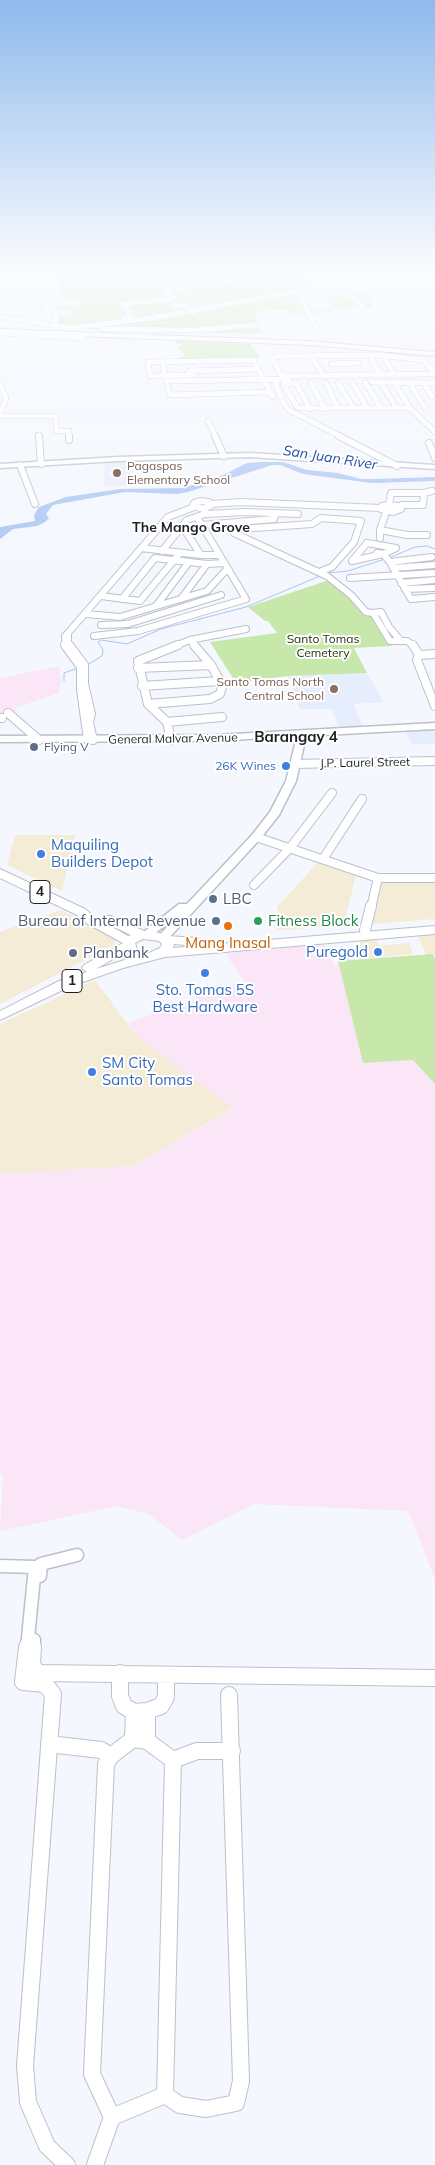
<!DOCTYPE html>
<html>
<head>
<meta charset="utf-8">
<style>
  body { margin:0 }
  canvas { display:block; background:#f4f7fe }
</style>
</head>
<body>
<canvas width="435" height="2165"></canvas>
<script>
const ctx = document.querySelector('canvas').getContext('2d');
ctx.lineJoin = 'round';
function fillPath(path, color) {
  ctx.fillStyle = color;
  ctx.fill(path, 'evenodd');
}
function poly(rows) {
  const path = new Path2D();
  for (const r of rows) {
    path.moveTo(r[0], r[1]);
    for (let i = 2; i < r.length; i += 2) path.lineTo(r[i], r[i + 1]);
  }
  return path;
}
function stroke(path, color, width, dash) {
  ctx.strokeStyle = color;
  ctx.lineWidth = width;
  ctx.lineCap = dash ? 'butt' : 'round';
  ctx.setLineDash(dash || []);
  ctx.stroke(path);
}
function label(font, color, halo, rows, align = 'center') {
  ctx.font = font + ' Mulish,sans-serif';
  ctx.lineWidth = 4;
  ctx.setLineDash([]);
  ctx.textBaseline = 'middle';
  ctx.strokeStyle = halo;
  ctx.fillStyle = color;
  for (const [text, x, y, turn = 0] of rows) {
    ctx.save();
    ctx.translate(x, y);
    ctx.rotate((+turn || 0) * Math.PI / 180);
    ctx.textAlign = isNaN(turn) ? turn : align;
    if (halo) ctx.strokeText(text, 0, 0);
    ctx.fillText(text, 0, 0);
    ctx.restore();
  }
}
const commercial = poly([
  [15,835,75,835,62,891,7,865],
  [321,859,357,871,344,924,276,931,280,918,277,907],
  [379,878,435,879,435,919,372,924],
  [61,910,117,938,114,945,0,1004,0,932],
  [435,934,435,954,426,955,418,936],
  [376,939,379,946,409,943,413,954,347,960,343,949,361,947,359,940],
  [95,980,136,1035,233,1108,133,1166,0,1174,0,1024]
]);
const industrial = poly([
  [59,666,61,680,59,693,15,708,17,710,4,718,0,717,0,678],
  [325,944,334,966,339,964,363,1063,413,1060,435,1084,435,1579,408,1511,254,1504,182,1540,149,1514,118,1506,0,1531,3,1475,0,1475,0,1174,133,1166,233,1109,136,1035,128,1023,235,984,247,986,225,953]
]);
const built = poly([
  [277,271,298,271,312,288,295,291,279,276],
  [130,459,130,486,103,486,105,461],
  [367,673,384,702,354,704,362,726,339,728,332,709,300,709,288,676],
  [435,729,435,744,411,744,406,731]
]);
const green = poly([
  [83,271,277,271,279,276,306,298,306,309,331,309,328,296,352,296,359,292,371,292,373,309,349,307,319,314,291,314,290,310,255,311,261,334,123,331,55,327,57,316,70,316,70,309,58,309,58,305,85,305,86,301,58,300,60,275],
  [173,341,250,344,261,358,178,359,186,354,177,348,183,346],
  [332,579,366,614,374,614,379,627,392,646,354,648,367,673,288,676,236,683,210,642,277,633,268,621,265,621,248,607],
  [433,954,435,959,435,1084,413,1060,363,1063,338,961]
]);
const water = poly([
  [261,462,283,462,307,470,338,473,361,479,388,479,385,483,372,483,303,474,280,465,272,465,188,492,177,494,125,492,53,505,46,514,49,518,45,522,37,526,13,529,0,539,0,527,35,521,34,515,39,507,66,497,120,489,183,488,223,475,247,463]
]);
const stream = poly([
  [389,558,415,547,427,546,435,549],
  [327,573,348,571,385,559],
  [87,665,102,656,103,650,98,642,101,640,127,644,161,629,246,607,320,576],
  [64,681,64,673,78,668]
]);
const river = poly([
  [435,477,435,481,373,483,370,481,373,479,435,477]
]);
const minorFar5 = poly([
  [387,271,395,277,407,279,410,284],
  [49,278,45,309,56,312,55,327],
  [330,285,346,290,357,303,362,305],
  [297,291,316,327],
  [174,305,187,306,194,312],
  [0,317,70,328,152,318,309,289,375,271],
  [123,321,130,315,123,304,170,299,172,297,166,289,218,284,229,280,228,276],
  [101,329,197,330,256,325],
  [0,333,84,338],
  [369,355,381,375],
  [377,355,424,360,434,374,282,376,272,359,274,357,286,356,377,355],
  [382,355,395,375],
  [311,356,324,376],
  [162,362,170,395,269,392],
  [331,364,359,363],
  [193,367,195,375,150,376,148,362,253,360,273,397],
  [189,371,258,369],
  [274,379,284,404,289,410,342,437],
  [168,381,289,379],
  [352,382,367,408],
  [365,382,381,408],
  [372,382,435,383],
  [380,382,397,408],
  [394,382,410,408],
  [409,382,425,408],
  [423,382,432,397],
  [295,383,283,384,298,408,410,408,435,432],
  [296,383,310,409],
  [311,383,325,409],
  [326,383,338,408],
  [338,383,354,408],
  [0,384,6,398,0,414],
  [0,416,56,416,56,431,69,431,69,437],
  [208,421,216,437],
  [39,435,39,437]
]);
const minorFar4 = poly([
  [39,436,41,464],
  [69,436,69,440],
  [215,436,224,456],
  [339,436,397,466],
  [429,443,435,458],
  [20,465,35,504],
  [200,501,209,502,212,505,204,509,193,506,194,503,200,501],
  [211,504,241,502,380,508],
  [387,505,398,506,401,509,393,512,381,509,382,506,387,505],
  [389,505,391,493,424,493],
  [399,507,402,505,423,505,424,493,432,491],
  [202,525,274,519,276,513],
  [182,526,201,555],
  [380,530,407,535,427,535],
  [380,538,380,530,386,512],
  [367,543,396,548,383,554,352,561,367,543],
  [141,548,201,555,218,555],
  [162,551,187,520,205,514,246,512,298,514],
  [377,553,383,554,390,562,411,599,435,597],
  [390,562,432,557],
  [393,568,435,565],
  [319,572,332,567,354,542,361,521,321,518,312,524,240,529,234,533,327,576,351,595,366,612,373,613,390,641,407,641,414,646],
  [350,578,435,573],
  [401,583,435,580],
  [405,589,435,588],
  [101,596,140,601,180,553],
  [122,599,155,558,207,564,224,563],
  [181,599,207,564],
  [156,606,189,562],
  [373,613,381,612,389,627,401,641],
  [86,614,120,617,207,591,227,569],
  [101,625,128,624,221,595],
  [68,633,168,517,194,507],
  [94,636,138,631,246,599,197,517],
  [190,640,195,646],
  [66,646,65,636,68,633,68,643,70,646],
  [175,646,190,640,246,629]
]);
const minorFar3 = poly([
  [65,645,81,667,81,690,88,740],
  [69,645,84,665,84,684,91,714,89,722,93,740],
  [413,645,419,655],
  [435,654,419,655,417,660,435,706],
  [138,668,211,665],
  [142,686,220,681],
  [148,704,210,699,220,694,222,687,220,681,211,665,194,645],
  [8,713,39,740],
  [0,718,2,718],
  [167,722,222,717],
  [171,740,167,722,148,704,138,661,178,645],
  [295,764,435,761],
  [256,837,378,878,371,908],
  [323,859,362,799],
  [378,878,435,878],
  [254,885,290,848,332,793]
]);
const minorFar2 = poly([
  [365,930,371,906]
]);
const minorFar1 = poly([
  [0,1566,35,1567,27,1648],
  [40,1576,41,1564,77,1555],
  [33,1648,34,1640]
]);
const minor = poly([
  [27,1647,23,1682,45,1684,53,1694,25,2066,28,2102,47,2146,67,2165],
  [33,1647,32,1665,38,1673,435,1678],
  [120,1673,120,1696,124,1706,134,1712,147,1711,161,1706,166,1697,166,1675],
  [147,1711,147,1741],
  [133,1739,134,1712],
  [49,1744,101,1750,111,1756],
  [173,1760,147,1741,133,1739,111,1756,106,1764,92,2074,112,2117,165,2095,180,2105,206,2109,236,2103,241,2081,229,1695],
  [173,1760,197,1751,232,1751],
  [165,2095,173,1760],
  [95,2165,112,2117]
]);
const major = poly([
  [250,453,435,465,435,469,250,457,118,461,0,468,0,464,118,457,250,453],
  [435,723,435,729,306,736,296,781,279,815,260,839,167,940,163,941,157,938,175,918,151,936,143,936,141,934,179,904,187,904,252,835,270,812,286,781,297,736,216,741,0,742,0,736,216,735,435,723]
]);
const highway = poly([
  [0,329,309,341,435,352,435,356,309,345,0,333,0,329],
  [0,869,85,909,96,918,128,936,131,935,103,922,101,919,103,916,111,916,144,931,153,931,168,936,197,938,203,942,197,946,174,944,173,948,435,926,435,934,165,957,123,968,69,987,0,1020,0,1011,59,981,87,972,82,968,84,965,123,943,88,924,77,915,0,878,0,869],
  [143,939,159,941,162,944,160,948,149,953,137,950,135,943,143,939],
  [125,952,134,957,96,969,125,952]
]);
const markers = [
  [117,473,5,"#8d6e63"],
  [334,689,5,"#8d6e63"],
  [34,747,5,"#5c6f8a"],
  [286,766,5,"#3f7fe0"],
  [41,854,5,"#3f7fe0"],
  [213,899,5,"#5c6f8a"],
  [216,921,5,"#5c6f8a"],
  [258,921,5,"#2e9e5b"],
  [228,926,5,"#e8710a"],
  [378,952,5,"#3f7fe0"],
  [73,953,5,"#5c6f8a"],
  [205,973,5,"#3f7fe0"],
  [92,1072,5,"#3f7fe0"]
];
const farEducationnames = [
  ["Pagaspas",127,466],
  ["Elementary School",127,480],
  ["Santo Tomas North",324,682,"right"],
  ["Central School",324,696,"right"]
];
const farParknames = [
  ["Santo Tomas",323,639],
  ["Cemetery",323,653]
];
const farStreetnames = [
  ["General Malvar Avenue",173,739,-1],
  ["J.P. Laurel Street",365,763,-1]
];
const farServicenames = [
  ["Flying V",44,747]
];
const farShopnames = [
  ["26K Wines",276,766]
];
const farWaternames = [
  ["San Juan River",330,458,9]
];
const farNeighbourhoodnames = [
  ["The Mango Grove",191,528]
];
const shields = [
  [40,892,20],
  [72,981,20]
];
const shieldNames = [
  ["4",40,892],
  ["1",72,981]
];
const farQuarternames = [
  ["Barangay 4",296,737]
];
const shopNames = [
  ["Maquiling",51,845],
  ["Builders Depot",51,862],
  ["Puregold",368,952,"right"],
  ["Sto. Tomas 5S",205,990,"center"],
  ["Best Hardware",205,1007,"center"],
  ["SM City",102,1063],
  ["Santo Tomas",102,1080]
];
const serviceNames = [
  ["LBC",223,899],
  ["Bureau of Internal Revenue",206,921,"right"],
  ["Planbank",83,953]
];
const leisureNames = [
  ["Fitness Block",268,921]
];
const foodNames = [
  ["Mang Inasal",228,943]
];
fillPath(commercial, '#f5ecd7');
fillPath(industrial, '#fae6f6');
fillPath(built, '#e6edfc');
fillPath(green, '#c7e8aa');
fillPath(water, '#a9c4f3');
stroke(stream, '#a9c4f3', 1);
fillPath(river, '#a9c4f3');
stroke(minorFar5, '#bbc0cb', 6);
stroke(minorFar4, '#bbc0cb', 8);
stroke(minorFar3, '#bbc0cb', 10);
stroke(minorFar2, '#bbc0cb', 12);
stroke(minorFar1, '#bbc0cb', 15);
stroke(minor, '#bbc0cb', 18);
stroke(major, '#bbc0cb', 3);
stroke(highway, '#bbc0cb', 2);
stroke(minorFar5, '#fff', 5);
stroke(minorFar4, '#fff', 6);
stroke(minorFar3, '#fff', 8);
stroke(minorFar2, '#fff', 10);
stroke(minorFar1, '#fff', 12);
stroke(minor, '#fff', 16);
fillPath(major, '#fff');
fillPath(highway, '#fff');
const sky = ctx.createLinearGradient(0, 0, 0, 574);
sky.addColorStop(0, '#8fbaec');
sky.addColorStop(0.47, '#fafbff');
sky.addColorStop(1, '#fafbff00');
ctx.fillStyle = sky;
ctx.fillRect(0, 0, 435, 574);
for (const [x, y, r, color] of markers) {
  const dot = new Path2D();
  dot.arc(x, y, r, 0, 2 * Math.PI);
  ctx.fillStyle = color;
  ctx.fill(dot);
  stroke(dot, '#fff', 2);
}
label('12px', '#785e54', '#fff', farEducationnames, 'left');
label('12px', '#233411', '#fff', farParknames);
label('12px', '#1e2024', '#fff', farStreetnames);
label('12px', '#4e5e75', '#fff', farServicenames, 'left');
label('12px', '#366cbe', '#fff', farShopnames, 'right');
label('italic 14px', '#2150a8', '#fff', farWaternames);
label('bold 14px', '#1e2024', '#fff', farNeighbourhoodnames);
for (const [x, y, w] of shields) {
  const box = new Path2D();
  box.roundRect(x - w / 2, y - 11.5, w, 23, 4);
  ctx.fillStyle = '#fff';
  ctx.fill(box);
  stroke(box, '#1e2024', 1);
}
label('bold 14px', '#1e2024', null, shieldNames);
label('bold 15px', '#1e2024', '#fff', farQuarternames);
label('15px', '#366cbe', '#fff', shopNames, 'left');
label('15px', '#4e5e75', '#fff', serviceNames, 'left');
label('15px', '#27864d', '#fff', leisureNames, 'left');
label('15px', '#c56008', '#fff', foodNames);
</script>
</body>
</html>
